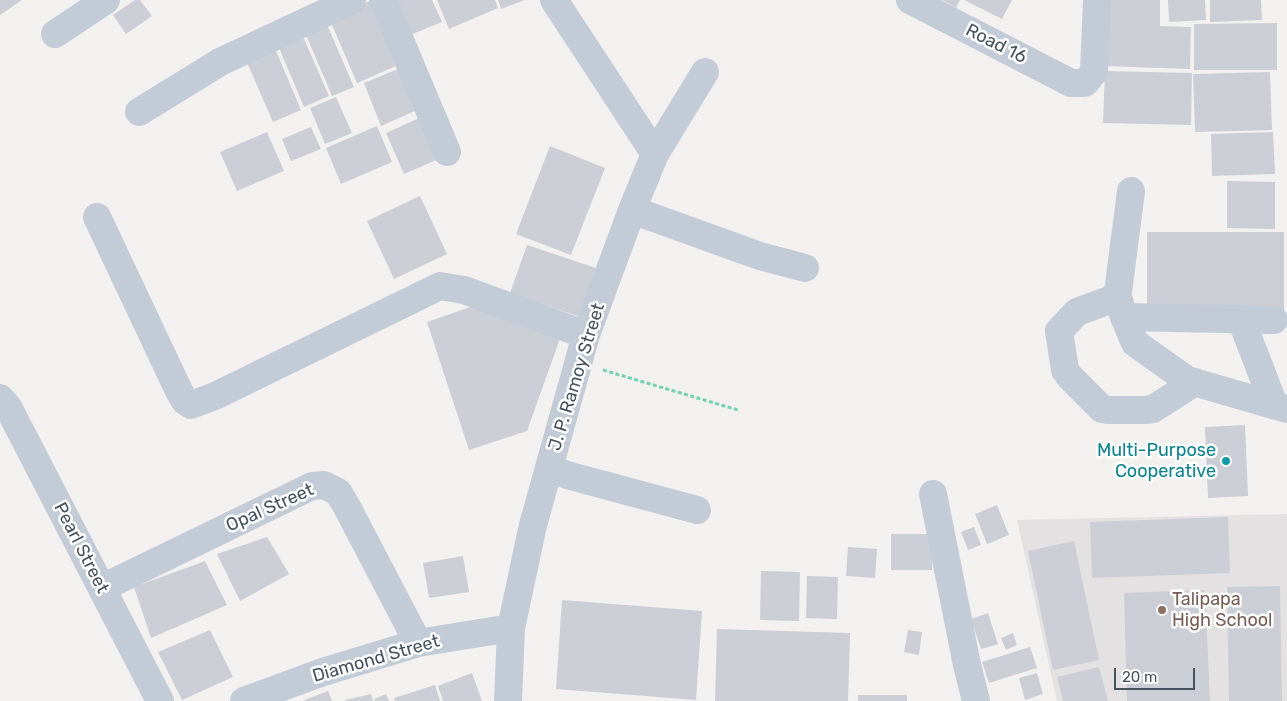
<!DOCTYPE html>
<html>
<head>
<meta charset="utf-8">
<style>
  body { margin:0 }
  #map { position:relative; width:1287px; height:701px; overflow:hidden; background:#f3f0f0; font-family:Rubik,sans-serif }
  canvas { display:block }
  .scale { position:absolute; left:1114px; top:668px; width:81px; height:22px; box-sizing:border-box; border:2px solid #47525f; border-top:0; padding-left:6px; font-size:15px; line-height:18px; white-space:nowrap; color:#47525f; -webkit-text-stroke:4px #fff; paint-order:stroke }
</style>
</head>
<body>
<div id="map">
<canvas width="1287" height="701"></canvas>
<div class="scale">20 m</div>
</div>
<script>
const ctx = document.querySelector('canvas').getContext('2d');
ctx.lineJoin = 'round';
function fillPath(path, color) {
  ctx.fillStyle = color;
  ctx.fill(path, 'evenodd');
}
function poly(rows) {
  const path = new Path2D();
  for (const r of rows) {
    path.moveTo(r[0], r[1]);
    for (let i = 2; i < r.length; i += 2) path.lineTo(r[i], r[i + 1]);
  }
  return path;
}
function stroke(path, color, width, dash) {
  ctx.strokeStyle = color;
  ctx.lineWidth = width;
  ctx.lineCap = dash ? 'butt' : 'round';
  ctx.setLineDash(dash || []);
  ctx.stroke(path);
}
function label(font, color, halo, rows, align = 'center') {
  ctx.font = font + ' Rubik,sans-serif';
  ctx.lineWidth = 5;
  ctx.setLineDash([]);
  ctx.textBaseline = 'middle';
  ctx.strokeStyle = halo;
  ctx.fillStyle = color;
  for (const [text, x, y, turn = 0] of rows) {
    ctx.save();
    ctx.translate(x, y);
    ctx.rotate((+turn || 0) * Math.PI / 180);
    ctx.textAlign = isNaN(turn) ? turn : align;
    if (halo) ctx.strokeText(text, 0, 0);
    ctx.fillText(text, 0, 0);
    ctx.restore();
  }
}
const education = poly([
  [1287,514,1287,701,1057,701,1017,520]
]);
const building = poly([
  [0,0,22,0,0,15],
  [135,0,140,0,152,16,126,34,113,15],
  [372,0,403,63,357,83,329,18],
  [395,0,432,0,442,22,410,35],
  [437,0,495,0,498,8,449,29],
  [498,0,525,0,501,9],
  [942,0,960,0,956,8],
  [964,0,1012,0,1002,19],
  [1105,0,1160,0,1160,26,1191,27,1190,69,1103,66],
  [1168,0,1205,0,1206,20,1169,22],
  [1210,0,1261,0,1262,20,1210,22],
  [325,20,354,87,332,96,304,30],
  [1277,23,1277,70,1194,70,1194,24],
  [301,32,329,96,304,107,277,43],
  [274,46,301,110,273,122,245,58],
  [398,69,415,111,381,126,364,83],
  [1105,71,1192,73,1191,125,1103,123],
  [1270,72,1272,130,1195,132,1193,74],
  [336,97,352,133,325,144,310,108],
  [424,116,441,158,404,174,386,133],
  [377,126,392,162,341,184,326,148],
  [311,127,321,149,291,161,282,139],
  [267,132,284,171,237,191,220,152],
  [1273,132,1275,174,1212,176,1211,134],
  [550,146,605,168,571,255,516,234],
  [1227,181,1275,182,1275,229,1227,228],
  [420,196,447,254,394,279,367,221],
  [1147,232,1284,232,1284,313,1147,312],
  [527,245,599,269,583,318,510,293],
  [479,304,562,333,527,431,469,450,427,322],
  [1245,425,1248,496,1208,498,1205,427],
  [997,505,1009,535,987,544,975,514],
  [1228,517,1230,573,1092,578,1090,522],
  [974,527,981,545,968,550,961,532],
  [891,534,932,534,932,570,891,570],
  [267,537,289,574,240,601,217,554],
  [1074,541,1099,660,1053,670,1028,551],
  [848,547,877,549,875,578,846,576],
  [463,556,469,592,429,598,423,563],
  [205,561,227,605,151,638,134,587],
  [761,571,800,572,799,621,760,620],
  [807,576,838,577,837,619,806,618],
  [1280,586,1282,701,1229,701,1227,587],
  [1205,590,1210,701,1127,701,1124,593],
  [562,600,702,611,696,700,556,689],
  [988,613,998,644,981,649,971,619],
  [717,629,850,633,848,701,715,701],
  [210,630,233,677,182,700,158,652],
  [908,630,922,632,919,655,904,652],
  [1013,633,1017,645,1006,650,1001,638],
  [1030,647,1037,668,989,683,982,662],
  [1099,667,1108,701,1063,701,1057,677],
  [472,673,482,701,443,701,438,686],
  [1037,673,1043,694,1025,700,1019,678],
  [435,685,440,701,395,701,394,698],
  [328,691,332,701,302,701],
  [371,694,373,701,345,701,345,700],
  [386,694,389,701,375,701,374,699],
  [858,695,907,695,907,701,858,701]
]);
const path = poly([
  [603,370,738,410]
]);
const minor = poly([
  [383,0,447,152],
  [554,0,655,154],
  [910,0,1071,83,1085,83,1094,72,1097,0],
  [55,34,106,0],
  [139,112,220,62,352,0],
  [1131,191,1118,292,1118,297,1124,317,1135,343,1187,380,1287,409],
  [632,210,760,256,805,268],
  [97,217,179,391,185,401,191,405,215,396,440,286,464,290,586,335],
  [1118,297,1077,312,1059,331,1065,370,1070,377,1102,409,1108,410,1145,410,1153,409,1195,382],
  [1124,317,1274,320],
  [1241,319,1274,405],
  [0,398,8,407,160,701],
  [549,468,567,475,697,510],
  [933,494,967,665,976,701],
  [102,588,312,486,324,485,338,492,347,507,418,643],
  [244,701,323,672,418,643,511,628],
  [508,701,511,628,533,525,586,335,632,210,655,154,705,72]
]);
const markers = [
  [1226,461,5,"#0f9aa8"],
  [1162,610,5,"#8d6e63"]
];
const streetNames = [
  ["Road 16",996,44,27],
  ["J. P. Ramoy Street",577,377,-73],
  ["Opal Street",270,508,-24],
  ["Pearl Street",81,548,63],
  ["Diamond Street",376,659,-16]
];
const cultureNames = [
  ["Multi-Purpose",1216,451],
  ["Cooperative",1216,472]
];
const educationNames = [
  ["Talipapa",1172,600],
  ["High School",1172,621]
];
fillPath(education, '#e4e1e2');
fillPath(building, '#ccced6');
stroke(path, '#72d3a9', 3, [4, 2.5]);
stroke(minor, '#c3cbd6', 28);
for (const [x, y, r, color] of markers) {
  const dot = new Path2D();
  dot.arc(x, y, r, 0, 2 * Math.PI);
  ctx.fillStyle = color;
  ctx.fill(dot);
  stroke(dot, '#fff', 2);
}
label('18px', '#47525f', '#fff', streetNames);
label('18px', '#0d838f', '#fff', cultureNames, 'right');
label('18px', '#785e54', '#fff', educationNames, 'left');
</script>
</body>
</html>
